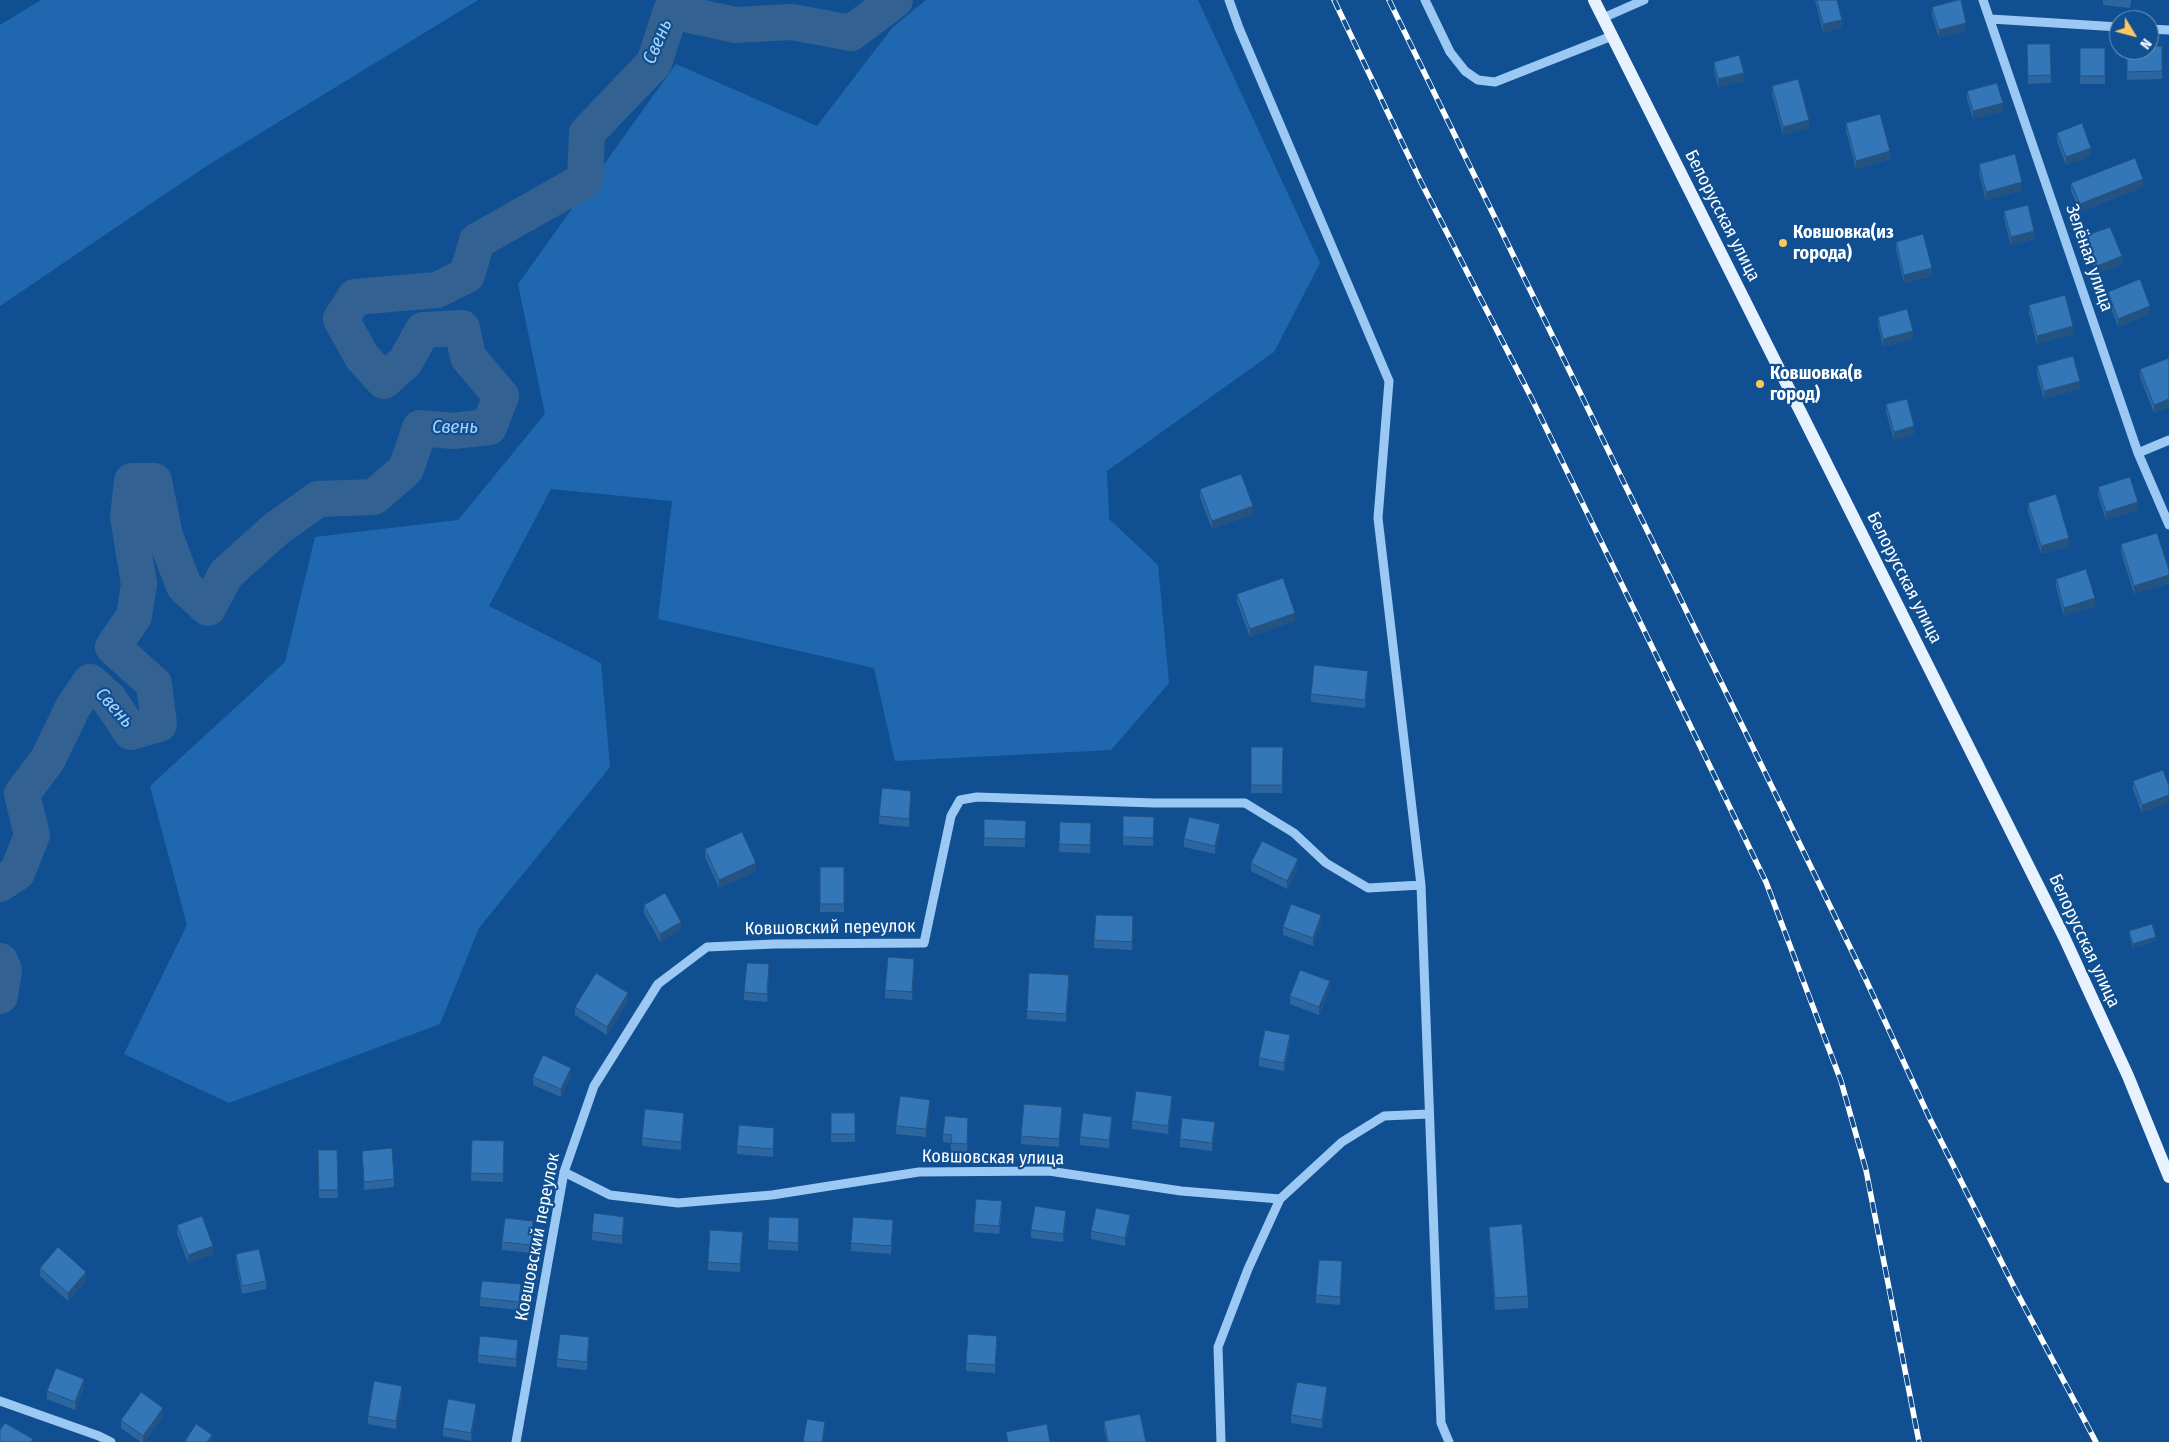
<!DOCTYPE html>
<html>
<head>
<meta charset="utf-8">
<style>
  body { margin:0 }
  #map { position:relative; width:2169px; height:1442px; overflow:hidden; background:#105092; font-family:"Fira Sans Condensed",sans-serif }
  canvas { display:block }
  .north { position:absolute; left:2109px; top:10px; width:50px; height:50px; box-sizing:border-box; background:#105092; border:1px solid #7096be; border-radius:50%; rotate:127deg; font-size:14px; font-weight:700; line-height:20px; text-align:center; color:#fff }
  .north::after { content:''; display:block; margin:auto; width:18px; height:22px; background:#ffc75e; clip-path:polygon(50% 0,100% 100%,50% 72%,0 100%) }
</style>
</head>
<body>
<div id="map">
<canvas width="2169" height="1442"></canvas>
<div class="north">N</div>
</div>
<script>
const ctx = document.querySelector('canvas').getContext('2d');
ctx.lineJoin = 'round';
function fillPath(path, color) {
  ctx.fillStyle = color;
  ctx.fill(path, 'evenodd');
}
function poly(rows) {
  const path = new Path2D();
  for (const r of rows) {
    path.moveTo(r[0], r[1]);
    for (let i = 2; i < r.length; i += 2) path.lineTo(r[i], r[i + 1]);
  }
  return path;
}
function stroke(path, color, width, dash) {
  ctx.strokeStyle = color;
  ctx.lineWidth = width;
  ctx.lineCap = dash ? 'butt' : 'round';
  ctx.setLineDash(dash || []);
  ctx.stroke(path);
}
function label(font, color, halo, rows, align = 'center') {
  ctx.font = font + ' "Fira Sans Condensed",sans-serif';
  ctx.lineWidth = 4.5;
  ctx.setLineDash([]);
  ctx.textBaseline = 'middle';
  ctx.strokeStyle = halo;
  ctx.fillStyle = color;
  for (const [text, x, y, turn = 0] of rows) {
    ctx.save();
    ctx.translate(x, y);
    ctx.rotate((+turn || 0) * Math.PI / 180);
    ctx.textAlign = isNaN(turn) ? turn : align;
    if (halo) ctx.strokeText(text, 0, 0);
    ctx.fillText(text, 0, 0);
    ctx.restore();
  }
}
const green = poly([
  [41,0,478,0,205,167,0,306,0,25],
  [926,0,1198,0,1320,263,1274,352,1107,471,1109,519,1158,565,1169,683,1111,750,895,761,874,668,658,619,672,501,551,489,489,606,601,663,610,767,479,928,440,1024,229,1103,124,1054,187,925,150,786,285,662,315,537,458,520,545,414,518,284,676,64,817,126,892,28]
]);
const river = poly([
  [0,884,17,873,32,835,22,794,48,759,73,707,90,682,109,699,131,732,159,724,154,684,113,647,134,616,139,584,128,517,132,481,154,481,165,536,184,586,208,608,226,574,276,529,318,499,374,497,406,469,420,428,453,431,489,427,501,396,468,357,462,328,423,330,405,362,384,381,362,357,341,319,355,297,437,290,467,275,477,241,585,180,587,133,654,63,671,11,735,25,792,22,851,33,895,0],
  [0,961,4,970,0,996]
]);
const minor = poly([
  [1229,0,1239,28,1389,381,1378,518,1421,885,1441,1423,1449,1442],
  [1425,0,1450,52,1465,71,1478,80,1495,82,1612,36],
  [1983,0,2138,453,2169,525],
  [1603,18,1644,0],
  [1991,19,2119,27],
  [2149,29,2169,30],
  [2138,453,2169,440],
  [564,1172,610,1195,678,1203,772,1195,919,1172,1049,1171,1181,1191,1280,1199,1342,1142,1384,1116,1428,1114],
  [0,1401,99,1436,111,1442],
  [516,1442,564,1172,594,1086,658,984,707,947,774,944,924,943,951,816,960,800,977,797,1154,803,1245,803,1294,833,1326,863,1368,888,1421,885],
  [1221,1442,1218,1347,1248,1269,1280,1199]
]);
const major = poly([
  [1594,0,2064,937,2128,1076,2169,1177]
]);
const rail = poly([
  [1334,0,1421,182,1531,397,1766,882,1841,1081,1866,1170,1919,1442],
  [1389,0,1866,980,1929,1117,2014,1287,2096,1442]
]);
const wall = poly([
  [1815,0,1837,0,1842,28,1823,32],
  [2103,0,2131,0,2130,8,2103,5],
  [1932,7,1966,31,1939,38,1932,15],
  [2027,44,2050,44,2051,83,2028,84],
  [2162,46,2162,79,2127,80,2127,50],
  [2080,48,2105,48,2105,84,2080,84],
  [1714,62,1744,81,1718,87,1714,70],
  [1772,86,1809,128,1783,135,1772,94],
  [1967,91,2003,111,1973,119,1967,99],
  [1846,123,1890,159,1856,169,1846,131],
  [2057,133,2091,156,2066,165,2057,141],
  [1979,164,2022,190,1986,200,1979,172],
  [2071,183,2143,187,2080,212,2071,191],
  [2004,211,2034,239,2011,245,2004,219],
  [2085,236,2122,264,2097,274,2085,244],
  [1896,242,1932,276,1904,283,1896,250],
  [2108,292,2150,314,2118,327,2108,300],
  [2029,305,2073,334,2037,344,2029,313],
  [1878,317,1913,339,1883,347,1878,325],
  [2169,358,2169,407,2154,413,2140,377,2140,369],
  [2037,366,2080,389,2044,399,2037,374],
  [1886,404,1914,434,1894,440,1886,412],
  [2098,487,2138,510,2106,520,2098,495],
  [1200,489,1253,514,1212,529,1200,497],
  [2028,503,2069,546,2041,554,2028,511],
  [2121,544,2169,570,2169,583,2134,594,2121,552],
  [2056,579,2095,606,2064,616,2056,587],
  [1237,594,1295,621,1250,637,1237,602],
  [1368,679,1365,708,1311,702,1311,694],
  [1251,747,1283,747,1282,793,1251,793],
  [2163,770,2142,813,2133,789,2133,781],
  [911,799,909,827,879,824,879,816],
  [1123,816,1154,817,1153,846,1123,845],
  [984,819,1026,821,1025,847,984,846],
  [1060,822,1091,823,1090,853,1059,852],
  [1220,832,1215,854,1184,847,1184,839],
  [705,849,756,871,719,888,705,857],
  [1251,863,1298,867,1287,889,1251,871],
  [820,867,844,867,844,912,820,912],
  [644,905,681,930,660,942,644,913],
  [1321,923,1313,946,1283,935,1283,927],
  [1133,924,1132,950,1094,948,1094,940],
  [2129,931,2156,941,2133,948,2129,935],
  [914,967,912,1000,885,998,885,990],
  [769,972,767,1002,744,1000,744,992],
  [1069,983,1066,1022,1027,1019,1027,1011],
  [1330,989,1319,1015,1290,1004,1290,996],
  [628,1001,607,1035,575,1015,575,1007],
  [1290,1043,1284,1071,1259,1066,1259,1058],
  [571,1076,561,1097,533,1085,533,1077],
  [1172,1104,1168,1134,1132,1129,1132,1121],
  [930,1108,926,1137,896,1134,896,1126],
  [831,1113,855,1113,855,1142,831,1142],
  [1062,1115,1059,1147,1021,1144,1021,1136],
  [684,1121,681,1150,642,1146,642,1138],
  [1112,1125,1109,1148,1080,1145,1080,1137],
  [968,1126,967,1152,951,1151,951,1143,943,1142,943,1134],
  [1215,1130,1212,1151,1180,1147,1180,1139],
  [774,1136,773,1157,737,1154,737,1146],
  [472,1140,504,1141,503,1182,471,1181],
  [318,1150,337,1150,338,1198,319,1198],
  [362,1151,394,1179,394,1187,364,1190],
  [1002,1209,999,1234,974,1232,974,1224],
  [1066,1219,1063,1242,1031,1238,1031,1230],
  [1130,1223,1125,1246,1091,1239,1091,1231],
  [177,1225,213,1254,188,1263,177,1233],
  [624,1225,622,1244,592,1240,592,1232],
  [799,1226,798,1251,768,1249,768,1241],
  [1489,1227,1528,1296,1528,1308,1495,1310,1489,1239],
  [893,1228,891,1254,851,1251,851,1243],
  [533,1229,531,1253,502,1250,502,1242],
  [743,1240,740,1272,708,1270,708,1262],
  [236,1254,266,1281,266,1289,242,1294,236,1262],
  [40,1268,86,1280,68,1301,40,1276],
  [1342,1269,1340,1305,1316,1303,1316,1295],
  [521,1292,519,1310,480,1306,480,1298],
  [997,1344,995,1373,966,1371,966,1363],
  [589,1345,587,1370,557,1367,557,1359],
  [518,1348,516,1367,478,1363,478,1355],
  [84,1387,75,1410,47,1399,47,1391],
  [402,1394,396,1429,368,1424,368,1416],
  [1327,1395,1322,1428,1291,1423,1291,1415],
  [476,1412,471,1441,443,1436,443,1428],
  [163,1416,144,1442,141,1442,121,1428,121,1420],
  [1104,1421,1146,1442,1107,1442,1104,1429]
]);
const shadedWall = poly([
  [1842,20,1842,28,1823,32,1823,24],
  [1966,23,1966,31,1939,38,1939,30],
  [1744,73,1744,81,1718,87,1718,79],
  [2003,103,2003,111,1973,119,1973,111],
  [1809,120,1809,128,1783,135,1783,127],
  [2091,148,2091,156,2066,165,2066,157],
  [1890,151,1890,159,1856,169,1856,161],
  [2143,179,2143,187,2080,212,2080,204],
  [2022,182,2022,190,1986,200,1986,192],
  [2034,231,2034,239,2011,245,2011,237],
  [2122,256,2122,264,2097,274,2097,266],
  [1932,268,1932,276,1904,283,1904,275],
  [2150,306,2150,314,2118,327,2118,319],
  [2073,326,2073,334,2037,344,2037,336],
  [1913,331,1913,339,1883,347,1883,339],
  [2080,381,2080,389,2044,399,2044,391],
  [2169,399,2169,407,2154,413,2154,405],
  [1914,426,1914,434,1894,440,1894,432],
  [2138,502,2138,510,2106,520,2106,512],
  [1253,506,1253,514,1212,529,1212,521],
  [2069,538,2069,546,2041,554,2041,546],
  [2169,575,2169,583,2134,594,2134,586],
  [2095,598,2095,606,2064,616,2064,608],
  [1295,613,1295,621,1250,637,1250,629],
  [1368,671,1368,679,1365,708,1365,700],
  [911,791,911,799,909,827,909,819],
  [2169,795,2169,803,2142,813,2142,805],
  [1220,824,1220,832,1215,854,1215,846],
  [1298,859,1298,867,1287,889,1287,881],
  [756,863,756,871,719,888,719,880],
  [1321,915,1321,923,1313,946,1313,938],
  [681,922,681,930,660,942,660,934],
  [2156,937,2156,941,2133,948,2133,944],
  [1069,975,1069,983,1066,1022,1066,1014],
  [1330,981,1330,989,1319,1015,1319,1007],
  [628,993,628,1001,607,1035,607,1027],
  [1290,1035,1290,1043,1284,1071,1284,1063],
  [571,1068,571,1076,561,1097,561,1089],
  [1172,1096,1172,1104,1168,1134,1168,1126],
  [930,1100,930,1108,926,1137,926,1129],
  [1062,1107,1062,1115,1059,1147,1059,1139],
  [684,1113,684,1121,681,1150,681,1142],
  [1112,1117,1112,1125,1109,1148,1109,1140],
  [1215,1122,1215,1130,1212,1151,1212,1143],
  [1066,1211,1066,1219,1063,1242,1063,1234],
  [1130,1215,1130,1223,1125,1246,1125,1238],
  [624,1217,624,1225,622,1244,622,1236],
  [533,1221,533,1229,531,1253,531,1245],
  [743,1232,743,1240,740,1272,740,1264],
  [213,1246,213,1254,188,1263,188,1255],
  [86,1272,86,1280,68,1301,68,1293],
  [521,1284,521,1292,519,1310,519,1302],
  [997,1336,997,1344,995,1373,995,1365],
  [589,1337,589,1345,587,1370,587,1362],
  [518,1340,518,1348,516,1367,516,1359],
  [84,1379,84,1387,75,1410,75,1402],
  [402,1386,402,1394,396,1429,396,1421],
  [1327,1387,1327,1395,1322,1428,1322,1420],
  [476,1404,476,1412,471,1441,471,1433],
  [163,1408,163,1416,144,1442,143,1442,143,1436],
  [825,1422,825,1430,823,1442,822,1442],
  [212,1435,212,1439,210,1442,207,1442]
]);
const building = poly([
  [1817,0,1837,0,1842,20,1823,24,1817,0],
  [1958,0,1961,0,1966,23,1939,30,1932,7,1958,0],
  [2027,44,2050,44,2051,75,2028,76,2027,44],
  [2162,46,2162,71,2127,72,2127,50,2149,50,2149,47,2162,46],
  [2080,48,2105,48,2105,76,2080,76,2080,48],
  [1739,55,1744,73,1718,79,1714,62,1739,55],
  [1798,79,1809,120,1783,127,1772,86,1798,79],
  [1997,83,2003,103,1973,111,1967,91,1997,83],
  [1880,114,1890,151,1856,161,1846,123,1880,114],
  [2082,123,2091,148,2066,157,2057,133,2082,123],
  [2015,154,2022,182,1986,192,1979,164,2015,154],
  [2135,158,2143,179,2080,204,2071,183,2135,158],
  [2028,205,2034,231,2011,237,2004,211,2028,205],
  [2110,227,2122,256,2097,266,2085,236,2110,227],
  [1923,234,1932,268,1904,275,1896,242,1923,234],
  [2140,279,2150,306,2118,319,2108,292,2140,279],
  [2065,295,2073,326,2037,336,2029,305,2065,295],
  [1907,309,1913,331,1883,339,1878,317,1907,309],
  [2073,356,2080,381,2044,391,2037,366,2073,356],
  [2169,358,2169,399,2154,405,2140,369,2169,358],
  [1907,399,1914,426,1894,432,1886,404,1907,399],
  [1241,474,1253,506,1212,521,1200,489,1241,474],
  [2130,477,2138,502,2106,512,2098,487,2130,477],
  [2056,494,2069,538,2041,546,2028,503,2056,494],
  [2157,533,2169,570,2169,575,2134,586,2121,544,2157,533],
  [2086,569,2095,598,2064,608,2056,579,2086,569],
  [1283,578,1295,613,1250,629,1237,594,1283,578],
  [1314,665,1368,671,1365,700,1311,694,1314,665],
  [1251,747,1283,747,1282,785,1251,785,1251,747],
  [2163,770,2169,786,2169,795,2142,805,2133,781,2163,770],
  [882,788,911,791,909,819,879,816,882,788],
  [1123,816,1154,817,1153,838,1123,837,1123,816],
  [1189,817,1220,824,1215,846,1184,839,1189,817],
  [984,819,1026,821,1025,839,984,838,984,819],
  [1060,822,1091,823,1090,845,1059,844,1060,822],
  [742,832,756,863,719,880,705,849,742,832],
  [1262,841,1298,859,1287,881,1251,863,1262,841],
  [820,867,844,867,844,904,820,904,820,867],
  [665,893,681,922,660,934,644,905,665,893],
  [1291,904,1321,915,1313,938,1283,927,1291,904],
  [1096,915,1133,916,1132,942,1094,940,1096,915],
  [2152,924,2156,937,2133,944,2129,931,2152,924],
  [888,957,914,959,912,992,885,990,888,957],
  [747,963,769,964,767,994,744,992,747,963],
  [1300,970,1330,981,1319,1007,1290,996,1300,970],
  [596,973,628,993,607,1027,575,1007,596,973],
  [1029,973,1069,975,1066,1014,1027,1011,1029,973],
  [1265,1030,1290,1035,1284,1063,1259,1058,1265,1030],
  [543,1055,571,1068,561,1089,533,1077,543,1055],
  [1136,1091,1172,1096,1168,1126,1132,1121,1136,1091],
  [900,1096,930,1100,926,1129,896,1126,900,1096],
  [1024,1104,1062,1107,1059,1139,1021,1136,1024,1104],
  [645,1109,684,1113,681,1142,642,1138,645,1109],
  [831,1113,855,1113,855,1134,831,1134,831,1113],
  [1083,1113,1112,1117,1109,1140,1080,1137,1083,1113],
  [945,1116,968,1118,967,1144,951,1143,952,1135,943,1134,945,1116],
  [1182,1118,1215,1122,1212,1143,1180,1139,1182,1118],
  [739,1125,774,1128,773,1149,737,1146,739,1125],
  [472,1140,504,1141,503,1174,471,1173,472,1140],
  [392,1148,394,1179,364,1182,362,1151,392,1148],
  [318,1150,337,1150,338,1190,319,1190,318,1150],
  [976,1199,1002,1201,999,1226,974,1224,976,1199],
  [1035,1206,1066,1211,1063,1234,1031,1230,1035,1206],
  [1096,1208,1130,1215,1125,1238,1091,1231,1096,1208],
  [594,1213,624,1217,622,1236,592,1232,594,1213],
  [202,1216,213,1246,188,1255,177,1225,202,1216],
  [769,1217,799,1218,798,1243,768,1241,769,1217],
  [853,1217,893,1220,891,1246,851,1243,853,1217],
  [505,1218,533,1221,531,1245,502,1242,505,1218],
  [1522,1224,1528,1296,1495,1298,1489,1227,1522,1224],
  [710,1230,743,1232,740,1264,708,1262,710,1230],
  [58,1247,86,1272,68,1293,40,1268,58,1247],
  [259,1249,266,1281,242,1286,236,1254,259,1249],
  [1319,1260,1342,1261,1340,1297,1316,1295,1319,1260],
  [482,1281,521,1284,519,1302,480,1298,482,1281],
  [560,1334,589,1337,587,1362,557,1359,560,1334],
  [968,1334,997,1336,995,1365,966,1363,968,1334],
  [480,1336,518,1340,516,1359,478,1355,480,1336],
  [56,1368,84,1379,75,1402,47,1391,56,1368],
  [374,1381,402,1386,396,1421,368,1416,374,1381],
  [1297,1382,1327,1387,1322,1420,1291,1415,1297,1382],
  [141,1392,163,1408,143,1436,121,1420,141,1392],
  [448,1399,476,1404,471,1433,443,1428,448,1399],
  [1140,1414,1146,1442,1108,1442,1104,1421,1140,1414],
  [807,1419,825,1422,822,1442,803,1442,807,1419],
  [5,1423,33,1439,31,1442,0,1442,0,1430,5,1423],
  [196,1424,212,1435,207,1442,187,1442,185,1441,196,1424],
  [1047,1424,1050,1442,1008,1442,1006,1432,1047,1424]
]);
const markers = [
  [1783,243,5,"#ffc75e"],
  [1760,384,5,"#ffc75e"]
];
const streetNames = [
  ["Белорусская улица",1722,216,63],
  ["Зелёная улица",2089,258,71],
  ["Белорусская улица",1904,578,63],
  ["Ковшовский переулок",830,928,-1],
  ["Белорусская улица",2084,941,65],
  ["Ковшовская улица",993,1158,1],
  ["Ковшовский переулок",538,1237,-79]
];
const poiNames = [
  ["Ковшовка(из",1793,233],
  ["города)",1793,254],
  ["Ковшовка(в",1770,374],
  ["город)",1770,395]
];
const waterNames = [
  ["Свень",658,42,-67],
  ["Свень",455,428],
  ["Свень",114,708,48]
];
fillPath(green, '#1f68af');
stroke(river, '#336292', 36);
stroke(minor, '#9cc9f3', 9);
stroke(major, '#e8f2ff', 12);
stroke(rail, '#fff', 5.5);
stroke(rail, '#105092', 4, [11]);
fillPath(wall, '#2d669f');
fillPath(shadedWall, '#245382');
fillPath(building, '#3477b9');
stroke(building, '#245382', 1);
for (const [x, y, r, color] of markers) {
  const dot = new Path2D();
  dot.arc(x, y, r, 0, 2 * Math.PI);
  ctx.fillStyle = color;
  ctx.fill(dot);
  stroke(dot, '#105092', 2);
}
label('18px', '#fff', '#105092', streetNames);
label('bold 18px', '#fff', '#105092', poiNames, 'left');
label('italic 19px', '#a8d2fa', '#105092', waterNames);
</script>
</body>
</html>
